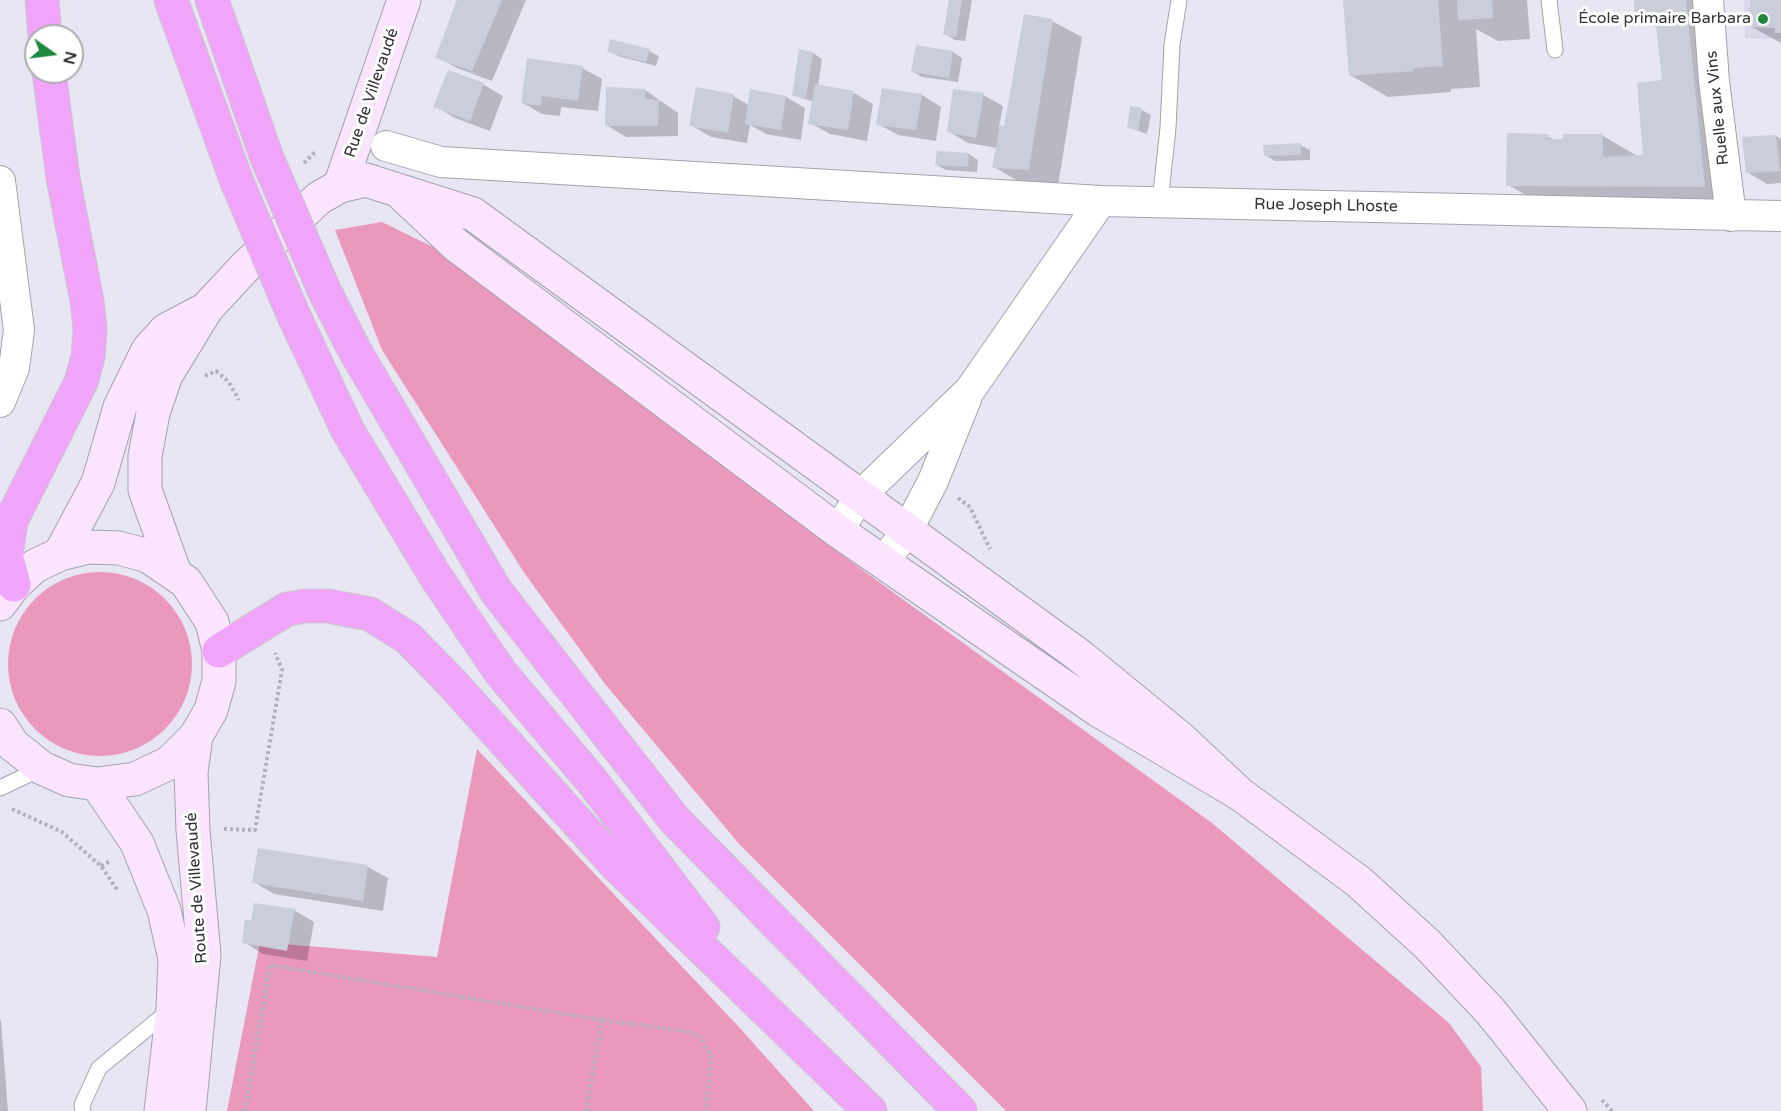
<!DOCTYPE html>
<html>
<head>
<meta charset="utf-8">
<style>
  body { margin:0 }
  #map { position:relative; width:1781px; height:1111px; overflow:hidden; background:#e8e6f3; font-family:"Varela Round",sans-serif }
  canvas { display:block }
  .north { position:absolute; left:24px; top:24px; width:60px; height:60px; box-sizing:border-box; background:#fff; border:2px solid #adadaf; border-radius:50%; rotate:104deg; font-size:16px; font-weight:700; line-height:24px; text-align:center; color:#333237 }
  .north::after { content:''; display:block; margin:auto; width:21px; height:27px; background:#1f883f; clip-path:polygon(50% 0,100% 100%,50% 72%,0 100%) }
</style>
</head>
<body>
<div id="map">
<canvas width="1781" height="1111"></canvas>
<div class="north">N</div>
</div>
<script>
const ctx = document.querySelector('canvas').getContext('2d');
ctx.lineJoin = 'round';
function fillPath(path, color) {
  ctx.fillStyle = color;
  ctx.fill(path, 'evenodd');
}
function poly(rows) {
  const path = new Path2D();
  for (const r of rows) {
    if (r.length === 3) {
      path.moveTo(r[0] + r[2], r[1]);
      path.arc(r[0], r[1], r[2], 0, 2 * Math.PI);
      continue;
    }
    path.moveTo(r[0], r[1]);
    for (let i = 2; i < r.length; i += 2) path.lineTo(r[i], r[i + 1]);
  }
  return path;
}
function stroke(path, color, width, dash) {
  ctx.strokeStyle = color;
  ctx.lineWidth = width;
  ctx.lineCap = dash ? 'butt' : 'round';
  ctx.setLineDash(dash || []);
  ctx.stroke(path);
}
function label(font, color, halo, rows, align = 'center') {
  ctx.font = font + ' "Varela Round",sans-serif';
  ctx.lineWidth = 6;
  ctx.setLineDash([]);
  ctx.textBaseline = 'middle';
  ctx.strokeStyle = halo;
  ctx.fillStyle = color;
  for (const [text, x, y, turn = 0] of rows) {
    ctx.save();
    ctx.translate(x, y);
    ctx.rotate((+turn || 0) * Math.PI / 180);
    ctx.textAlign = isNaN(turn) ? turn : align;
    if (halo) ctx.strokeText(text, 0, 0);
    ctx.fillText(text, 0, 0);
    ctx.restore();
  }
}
const built = poly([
  [1744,0,1781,0,1781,39,1745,38]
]);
const green = poly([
  [382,222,435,248,850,561,1212,823,1449,1023,1481,1067,1483,1111,1006,1111,740,845,605,684,525,574,382,350,335,230],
  [100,664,92],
  [477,749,738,1026,814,1111,227,1111,260,942,437,957]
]);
const shadow = poly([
  [458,0,526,0,492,81,457,68,437,57],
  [951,0,972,0,965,41,955,40,945,34],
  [1344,0,1527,0,1530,39,1498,41,1476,29,1480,87,1451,89,1451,92,1388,97,1350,75],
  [1635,0,1721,0,1742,208,1546,206,1508,185,1547,136,1556,141,1565,141,1564,136,1603,136,1639,157,1645,156,1663,82,1658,28,1637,16],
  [1751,0,1781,0,1781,43,1750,26],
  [1052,21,1082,37,1058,186,1023,184,994,167,997,148,968,143,948,131,983,95,1003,106,999,127,1006,128],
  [917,47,953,52,962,58,958,82,922,77,912,71],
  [609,51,649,51,659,56,656,66,618,56],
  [813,53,822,59,818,86,854,93,873,104,867,141,830,134,810,123,814,102,793,95],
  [582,68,602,79,598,111,561,107,560,116,542,114,523,103],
  [449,72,484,85,503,96,490,131,455,118,435,106],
  [645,90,678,113,678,136,626,137,606,125],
  [922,95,941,107,936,141,898,135,878,124],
  [733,96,749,105,786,97,805,108,801,140,766,134,750,125,747,143,711,137,691,125],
  [1142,110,1151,115,1147,134,1128,127],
  [1776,136,1781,139,1781,183,1767,184,1747,172],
  [1300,145,1310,150,1310,160,1275,161,1265,155],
  [969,154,978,160,977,172,946,170,937,165],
  [260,850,368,867,388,878,383,911,274,894,254,882],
  [294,910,314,922,307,961,263,954,244,942,252,922],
  [0,1020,1,1021,8,1111,0,1111]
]);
const building = poly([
  [457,0,502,0,472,71,435,58],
  [949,0,962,0,956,37,943,35],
  [1343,0,1438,0,1443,66,1414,68,1414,71,1349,76],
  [1457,0,1492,0,1493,18,1458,20],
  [1634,0,1686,0,1705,187,1506,186,1507,133,1548,134,1548,139,1563,139,1563,134,1603,134,1603,157,1643,155,1637,83,1662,80,1655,16,1635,17],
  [1750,0,1781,0,1781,33,1775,33,1775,28,1749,27],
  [1024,14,1053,19,1029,170,992,168,1000,125,1004,126],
  [610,39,650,49,646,62,607,52],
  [916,45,953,51,949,78,911,72],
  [799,49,813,52,806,98,792,96],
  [527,58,583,66,578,101,542,96,541,106,521,103],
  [448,70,484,83,470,121,433,107],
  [815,84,854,91,848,130,808,124],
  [606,87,645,89,645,99,659,100,658,126,605,126],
  [696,87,734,94,728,133,689,126],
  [882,88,922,94,916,130,876,125],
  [750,89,786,96,781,130,745,124],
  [953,89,984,93,976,138,947,132],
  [1130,106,1142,108,1138,130,1127,128],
  [1776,135,1780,171,1746,173,1742,137],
  [1301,143,1301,155,1264,156,1263,145],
  [937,151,969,153,968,167,935,165],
  [258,848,368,865,363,901,252,883],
  [254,903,295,909,287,951,242,943,245,919,251,921]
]);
const path = poly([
  [304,163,316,151],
  [205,376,216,371,228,381,239,400],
  [958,498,970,507,990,549],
  [12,809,62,832,101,866,118,891],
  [224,829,255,830,282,670,275,653],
  [101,866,110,861],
  [1602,1100,1612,1111],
  [245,1111,270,965,602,1020,686,1031,700,1037,711,1056,706,1111],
  [586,1111,602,1020]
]);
const lane = poly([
  [1549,0,1555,50],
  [1160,202,1168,128,1172,45,1179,0],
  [0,788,42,768],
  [83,1111,82,1105,99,1068,170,1010]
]);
const street = poly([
  [1708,0,1714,81,1731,216],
  [386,146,441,162,1101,201],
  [0,181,19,330,14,368,0,402],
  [838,531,860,496,970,390,1101,201,1781,216],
  [884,561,907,531,933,481,966,399]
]);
const secondary = poly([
  [340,186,404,0],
  [403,195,456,245,838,531,1098,710,1240,794,1359,882,1427,944,1491,1012,1570,1111],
  [60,554,98,483,120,407,148,350,166,330,206,309],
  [174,571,145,490,145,456,153,413,166,375,207,308,247,265,319,198,340,186,366,180,473,214,1080,656,1180,738,1240,794],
  [0,604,14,585,35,566,60,554,89,547,119,548,148,556,186,582,212,622,219,651,219,681,211,710,196,736,169,763,135,779,97,784,69,780,42,768,13,745,0,725],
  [97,784,137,843,164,910,175,959,173,1008,161,1111],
  [189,1111,204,955,193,830,191,772,196,736]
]);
const highway = poly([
  [42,0,45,36],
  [171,0,237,182],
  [212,0,267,158],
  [324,290,355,351,496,591,674,819,960,1111],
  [294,316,348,431,436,577,501,673,592,781,703,927],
  [14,585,6,555,11,521,81,382,88,357,90,329,87,301,63,178,49,72],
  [219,651,287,609,306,606,328,606,370,614,408,638,452,683,616,865,870,1111]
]);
const highwayBridge = poly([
  [267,158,324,290],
  [237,182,294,316]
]);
const markers = [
  [1763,19,6,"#1f883f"]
];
const poiNames = [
  ["École primaire Barbara",1751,19]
];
const streetNames = [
  ["Rue de Villevaudé",372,93,-71],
  ["Ruelle aux Vins",1718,108,-96],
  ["Rue Joseph Lhoste",1326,206,1],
  ["Route de Villevaudé",197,888,-94]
];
fillPath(built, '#dbd7eb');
fillPath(green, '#eb98bd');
fillPath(shadow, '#0003');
fillPath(building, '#c9ceda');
stroke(lane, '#a4a2ae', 17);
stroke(street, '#a4a2ae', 32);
stroke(secondary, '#a4a2ae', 35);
stroke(highway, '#cacacb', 35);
stroke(path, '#b2b0bb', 4, [3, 3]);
stroke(lane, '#fff', 15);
stroke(street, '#fff', 30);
stroke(secondary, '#fae4fe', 33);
stroke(highway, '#f0a4fa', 33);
stroke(highwayBridge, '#cacacb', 35, []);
stroke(highwayBridge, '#f0a4fa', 33);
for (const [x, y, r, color] of markers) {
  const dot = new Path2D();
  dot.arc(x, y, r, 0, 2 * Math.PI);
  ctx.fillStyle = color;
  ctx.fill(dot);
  stroke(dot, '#fff', 2);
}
label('16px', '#333237', '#fff', poiNames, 'right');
label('16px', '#333237', '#fff', streetNames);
</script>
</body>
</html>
